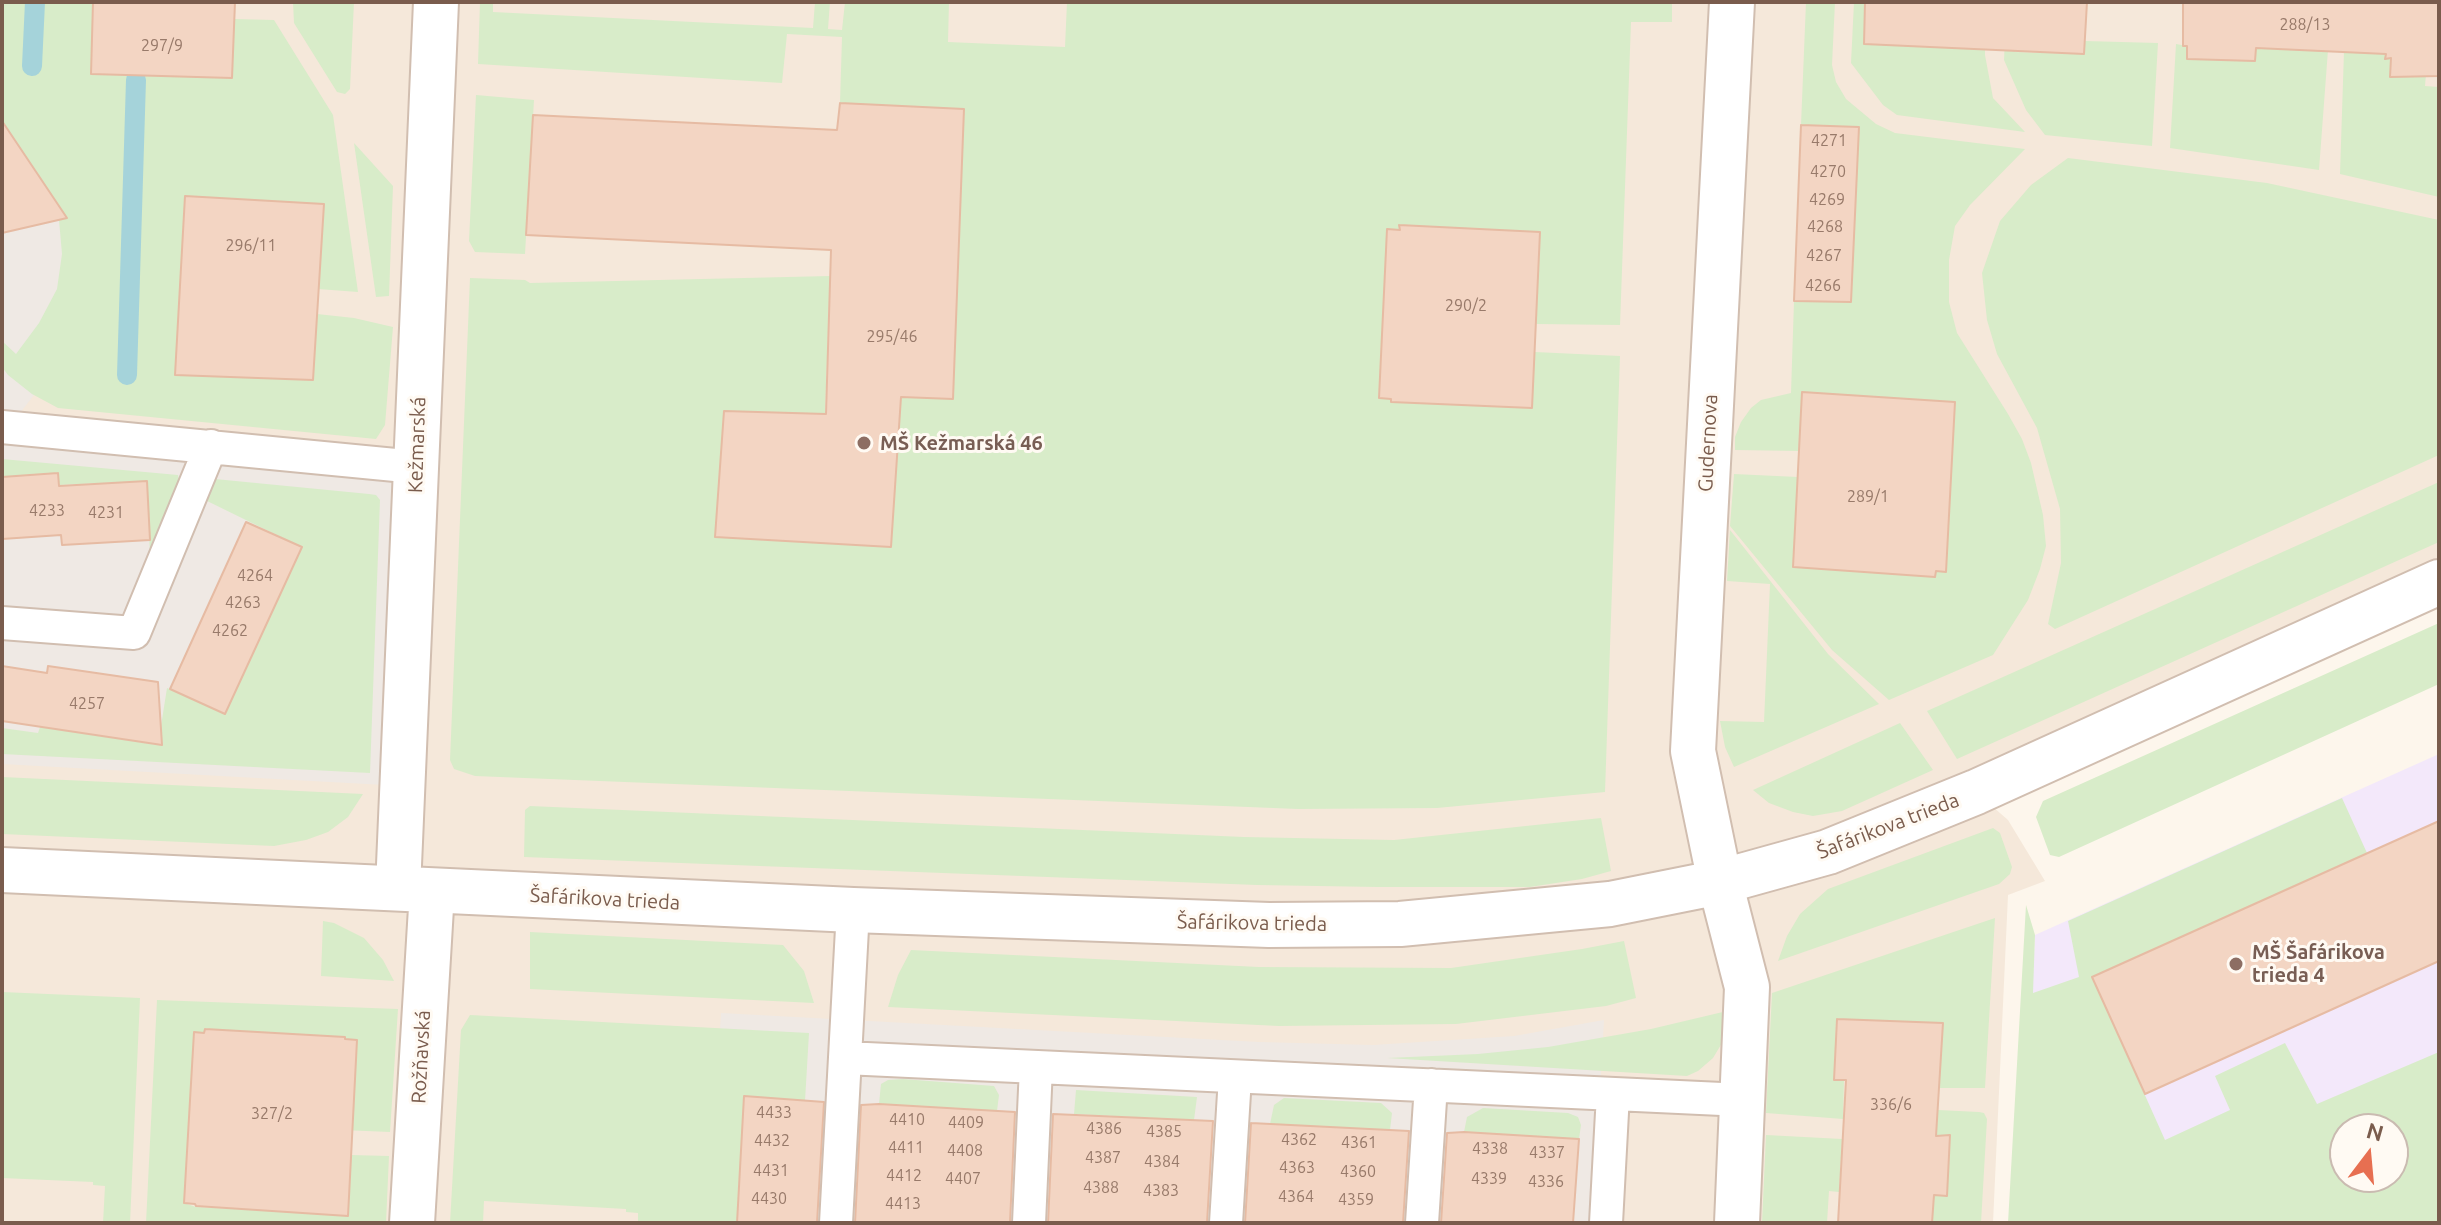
<!DOCTYPE html>
<html>
<head>
<meta charset="utf-8">
<style>
  body { margin:0 }
  #map { position:relative; width:2441px; height:1225px; overflow:hidden; background:#fdf6ec; font-family:Ubuntu,sans-serif }
  canvas { display:block }
  .frame { position:absolute; inset:0; border:4px solid #7a5c4d; pointer-events:none }
  .north { position:absolute; left:2329px; top:1113px; width:80px; height:80px; box-sizing:border-box; background:#fffaf3; border:2px solid #cabbb1; border-radius:50%; rotate:16deg; font-size:22px; font-weight:700; line-height:32px; text-align:center; color:#7a5c4d }
  .north::after { content:''; display:block; margin:auto; width:28px; height:36px; background:#e76f51; clip-path:polygon(50% 0,100% 100%,50% 72%,0 100%) }
</style>
</head>
<body>
<div id="map">
<canvas width="2441" height="1225"></canvas>
<div class="frame"></div>
<div class="north">N</div>
</div>
<script>
const ctx = document.querySelector('canvas').getContext('2d');
ctx.lineJoin = 'round';
function fillPath(path, color) {
  ctx.fillStyle = color;
  ctx.fill(path, 'evenodd');
}
function poly(rows) {
  const path = new Path2D();
  for (const r of rows) {
    path.moveTo(r[0], r[1]);
    for (let i = 2; i < r.length; i += 2) path.lineTo(r[i], r[i + 1]);
  }
  return path;
}
function stroke(path, color, width, dash) {
  ctx.strokeStyle = color;
  ctx.lineWidth = width;
  ctx.lineCap = dash ? 'butt' : 'round';
  ctx.setLineDash(dash || []);
  ctx.stroke(path);
}
function label(font, color, halo, rows, align = 'center') {
  ctx.font = font + ' Ubuntu,sans-serif';
  ctx.lineWidth = 6;
  ctx.setLineDash([]);
  ctx.textBaseline = 'middle';
  ctx.strokeStyle = halo;
  ctx.fillStyle = color;
  for (const [text, x, y, turn = 0] of rows) {
    ctx.save();
    ctx.translate(x, y);
    ctx.rotate((+turn || 0) * Math.PI / 180);
    ctx.textAlign = isNaN(turn) ? turn : align;
    if (halo) ctx.strokeText(text, 0, 0);
    ctx.fillText(text, 0, 0);
    ctx.restore();
  }
}
const residential = poly([
  [2,2,2439,2,2439,582,1977,793,2008,820,2045,881,2008,895,1993,1223,2,1223]
]);
const industrial = poly([
  [2,84,79,152,52,372,9,427,416,467,403,786,2,764],
  [721,1013,1259,1042,1373,1045,1514,1036,1604,1020,1592,1223,708,1223]
]);
const education = poly([
  [2439,754,2439,1223,2020,1223,2035,935],
  [2345,1129,2393,1129,2393,1177,2345,1177]
]);
const green = poly([
  [2,2,93,2,91,74,232,78,234,19,274,20,333,115,358,292,318,289,323,204,185,196,175,375,313,380,317,314,354,318,393,327,385,425,376,439,58,408,32,394,8,375,2,367,2,341,16,354,39,323,57,289,62,254,59,220,45,185,2,134],
  [293,2,354,2,350,89,345,94,337,92,294,23],
  [480,2,493,2,493,12,813,28,815,2,830,2,828,29,842,30,845,2,949,2,948,42,1065,47,1067,2,1672,2,1672,22,1631,22,1620,325,1536,324,1540,233,1399,226,1400,230,1387,230,1384,287,1396,289,1381,343,1379,398,1391,399,1391,402,1531,408,1535,352,1620,356,1605,792,1437,808,1298,809,475,776,454,769,450,760,470,278,525,280,530,283,830,276,825,414,724,411,715,537,891,547,901,397,953,399,964,110,840,103,842,37,787,34,782,83,478,64],
  [1806,2,1835,2,1832,65,1836,82,1846,99,1876,124,1895,133,2025,149,1970,205,1955,226,1949,260,1949,302,1957,333,2008,414,2022,439,2031,463,2043,515,2046,546,2040,569,2028,600,1993,655,1889,700,1832,650,1730,526,1734,474,1798,477,1936,571,1946,571,1955,404,1944,401,1802,392,1799,451,1735,450,1735,437,1741,422,1751,408,1761,400,1791,393,1794,301,1851,301,1858,127,1801,125],
  [1854,2,1875,2,1912,34,1912,46,1943,48,1985,38,1985,55,1993,98,2025,132,1897,115,1883,105,1851,63],
  [2005,38,2016,39,2015,52,2046,53,2084,54,2085,41,2158,43,2152,146,2045,135,2026,110,2004,60],
  [2176,44,2187,46,2187,59,2255,61,2256,48,2328,50,2319,170,2170,148],
  [2344,51,2385,54,2386,59,2391,58,2391,77,2426,74,2425,86,2439,87,2439,197,2340,174],
  [476,95,534,100,525,254,475,252,469,241],
  [354,143,393,186,389,296,376,297],
  [2068,158,2267,183,2439,220,2439,455,2055,629,2048,624,2061,563,2060,509,2037,428,1997,354,1987,320,1982,273,2000,221,2031,185],
  [2,459,178,475,180,488,150,553,146,481,59,485,57,473,2,477],
  [215,479,369,494,376,495,380,500,370,773,2,754,2,728,38,733,40,727,158,745,167,688,225,714,301,547,203,499],
  [2439,482,2439,542,1957,759,1927,711],
  [1730,530,1828,654,1879,704,1734,767,1725,747,1720,721,1764,722,1770,584,1727,581],
  [2439,623,2439,684,2059,857,2050,855,2036,817,2043,801],
  [1900,723,1933,770,1842,811,1813,816,1793,812,1769,803,1753,790],
  [2,777,363,794,348,817,328,832,306,840,274,846,2,834],
  [2342,798,2367,853,2092,977,2165,1140,2230,1110,2215,1076,2285,1043,2317,1104,2439,1052,2439,1223,2008,1223,2026,905,2035,935,2033,993,2079,977,2068,921],
  [2345,1129,2393,1129,2393,1177,2345,1177],
  [530,806,1244,837,1394,840,1601,818,1611,871,1582,879,1530,887,1378,887,1257,885,524,857,525,810],
  [1993,828,2000,833,2012,867,2010,874,1999,884,1778,961,1787,936,1800,914,1828,889],
  [1995,918,1985,1088,1939,1088,1943,1023,1849,1019,1836,1022,1834,1080,1844,1080,1843,1119,1766,1113,1772,993],
  [323,921,334,923,364,938,383,960,394,981,321,976],
  [530,932,783,945,804,971,814,1003,530,989],
  [1624,941,1636,998,1606,1006,1456,1024,1279,1026,888,1007,898,975,911,950,1259,967,1451,968,1582,949],
  [2,992,140,998,130,1223,103,1223,105,1186,93,1185,93,1182,2,1178],
  [157,1000,398,1009,390,1132,342,1130,345,1037,206,1029,205,1033,194,1033,184,1203,196,1207,348,1215,351,1155,389,1156,386,1223,146,1223],
  [1727,1011,1722,1043,1713,1058,1698,1071,1687,1076,1387,1058,1478,1054,1548,1047,1651,1029],
  [470,1015,809,1033,805,1101,737,1223,638,1223,638,1213,626,1212,626,1209,484,1201,483,1223,450,1223,461,1030],
  [903,1079,994,1086,999,1095,997,1111,879,1104,881,1084,888,1080],
  [1076,1090,1197,1097,1194,1120,1074,1114],
  [1284,1098,1381,1103,1392,1113,1390,1130,1270,1124,1274,1105],
  [1483,1108,1568,1113,1578,1117,1581,1125,1579,1139,1464,1132,1467,1117],
  [1938,1110,1979,1112,1984,1113,1987,1119,1981,1223,1932,1223,1934,1195,1947,1196,1950,1136,1936,1136],
  [1766,1135,1842,1139,1839,1192,1829,1191,1827,1223,1762,1223]
]);
const stream = poly([
  [32,66,35,2],
  [127,375,136,80]
]);
const building = poly([
  [93,2,235,2,232,78,91,74,93,2],
  [1865,2,2087,2,2084,54,1864,44,1865,2],
  [2183,2,2439,2,2439,76,2390,77,2391,58,2385,59,2386,54,2256,48,2255,61,2187,59,2187,46,2183,46,2183,2],
  [840,103,964,109,953,399,901,397,891,547,715,537,724,411,826,414,831,250,526,235,533,115,837,130,840,103],
  [2,121,67,218,2,233,2,121],
  [1801,125,1859,127,1851,302,1794,301,1801,125],
  [185,196,324,204,313,380,175,375,185,196],
  [1399,225,1540,232,1532,408,1391,402,1391,399,1379,398,1387,229,1400,230,1399,225],
  [1802,392,1955,402,1946,572,1936,571,1935,577,1793,567,1802,392],
  [58,473,59,486,147,481,150,540,62,545,61,535,2,539,2,477,58,473],
  [246,522,302,547,225,714,170,689,246,522],
  [2,666,47,673,48,666,158,682,162,745,2,721,2,666],
  [2439,821,2439,961,2145,1094,2092,977,2439,821],
  [1837,1019,1943,1023,1936,1136,1950,1135,1947,1196,1934,1195,1932,1223,1838,1223,1846,1080,1834,1080,1837,1019],
  [205,1029,345,1037,345,1039,357,1040,348,1216,196,1206,195,1204,184,1203,194,1032,204,1033,205,1029],
  [744,1096,824,1102,817,1223,737,1223,744,1096],
  [879,1104,1015,1112,1010,1223,855,1223,861,1105,879,1104],
  [1053,1114,1213,1121,1207,1223,1048,1223,1053,1114],
  [1251,1123,1409,1131,1403,1223,1245,1223,1251,1123],
  [1464,1132,1579,1139,1573,1223,1441,1223,1447,1133,1464,1132]
]);
const service = poly([
  [2,427,416,467],
  [2,623,134,633,211,446],
  [845,1058,1743,1100],
  [836,1223,853,910],
  [1029,1223,1036,1067],
  [1226,1223,1235,1077],
  [1422,1223,1431,1085],
  [1606,1223,1613,1094]
]);
const minor = poly([
  [1732,2,1693,751,1720,882,1747,987,1737,1223],
  [2,870,853,910,1269,925,1400,924,1610,904,1720,882,1828,852,1976,792,2439,582],
  [398,888,436,2],
  [412,1223,432,891]
]);
const markers = [
  [864,443,8,"#8d6e63"],
  [2236,964,8,"#8d6e63"]
];
const numberNames = [
  ["288/13",2305,25],
  ["297/9",162,46],
  ["4271",1829,141],
  ["4270",1828,172],
  ["4269",1827,200],
  ["4268",1825,227],
  ["296/11",251,246],
  ["4267",1824,256],
  ["4266",1823,286],
  ["290/2",1466,306],
  ["295/46",892,337],
  ["289/1",1868,497],
  ["4233",47,511],
  ["4231",106,513],
  ["4264",255,576],
  ["4263",243,603],
  ["4262",230,631],
  ["4257",87,704],
  ["336/6",1891,1105],
  ["4433",774,1113],
  ["327/2",272,1114],
  ["4410",907,1120],
  ["4409",966,1123],
  ["4386",1104,1129],
  ["4385",1164,1132],
  ["4362",1299,1140],
  ["4432",772,1141],
  ["4361",1359,1143],
  ["4411",906,1148],
  ["4338",1490,1149],
  ["4408",965,1151],
  ["4337",1547,1153],
  ["4387",1103,1158],
  ["4384",1162,1162],
  ["4363",1297,1168],
  ["4431",771,1171],
  ["4360",1358,1172],
  ["4412",904,1176],
  ["4407",963,1179],
  ["4339",1489,1179],
  ["4336",1546,1182],
  ["4388",1101,1188],
  ["4383",1161,1191],
  ["4364",1296,1197],
  ["4430",769,1199],
  ["4359",1356,1200],
  ["4413",903,1204]
];
const educationNames = [
  ["MŠ Kežmarská 46",880,443],
  ["MŠ Šafárikova",2252,952],
  ["trieda 4",2252,975]
];
const streetNames = [
  ["Gudernova",1708,443,-87],
  ["Kežmarská",417,445,-88],
  ["Šafárikova trieda",1888,826,-21],
  ["Šafárikova trieda",605,899,3],
  ["Šafárikova trieda",1252,923,1],
  ["Rožňavská",421,1057,-87]
];
fillPath(residential, '#f5e8da');
fillPath(industrial, '#efe9e4');
fillPath(education, '#f3e8fa');
fillPath(green, '#d8ecc9');
stroke(stream, '#a5d3da', 20);
fillPath(building, '#f3d5c3');
stroke(building, '#e6bba3', 2);
stroke(service, '#d1beb0', 36);
stroke(minor, '#d1beb0', 48);
stroke(service, '#fff', 32);
stroke(minor, '#fff', 44);
for (const [x, y, r, color] of markers) {
  const dot = new Path2D();
  dot.arc(x, y, r, 0, 2 * Math.PI);
  ctx.fillStyle = color;
  ctx.fill(dot);
  stroke(dot, '#fffaf3', 3);
}
label('16px', '#987a6a', null, numberNames);
label('bold 20px', '#785e54', '#fffaf3', educationNames, 'left');
label('20px', '#7a5c4d', '#fffaf3', streetNames);
</script>
</body>
</html>
